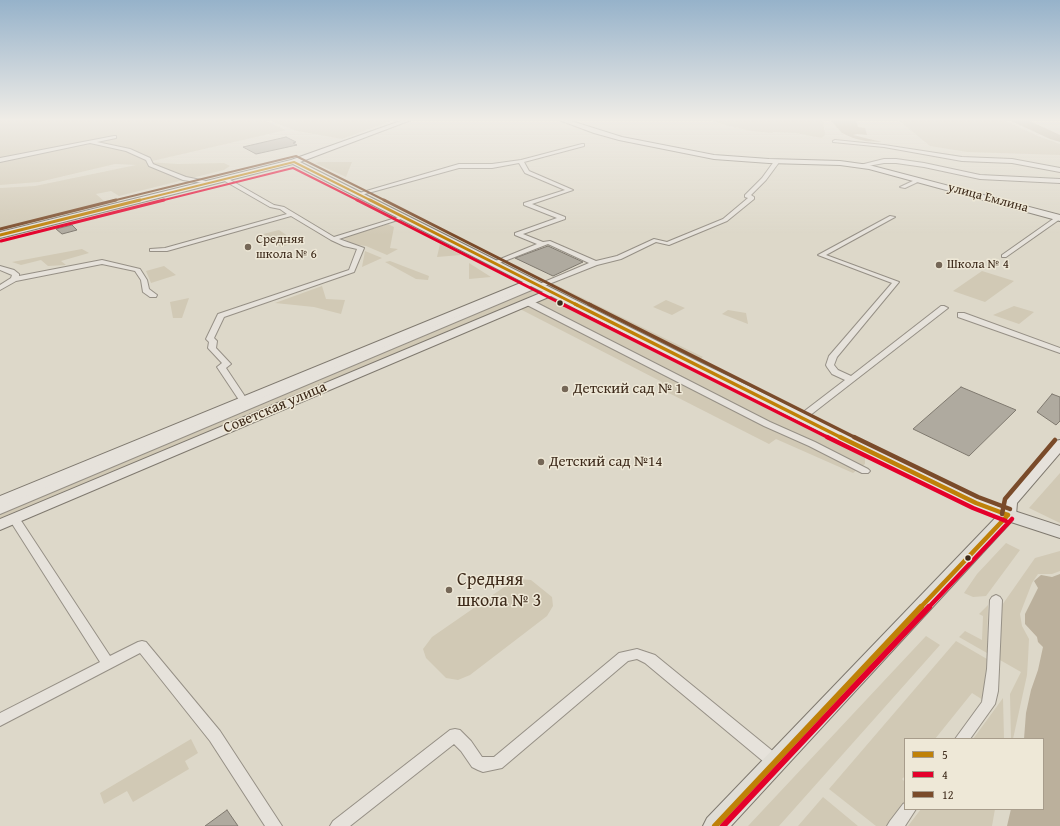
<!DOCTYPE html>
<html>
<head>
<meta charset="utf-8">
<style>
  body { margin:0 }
  #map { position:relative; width:1060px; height:826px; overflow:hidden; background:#ddd8c9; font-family:"Gentium Book Plus",serif }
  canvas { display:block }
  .legend { position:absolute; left:904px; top:738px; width:140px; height:72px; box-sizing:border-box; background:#eee8d7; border:1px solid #a79c8b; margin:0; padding:5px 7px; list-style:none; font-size:12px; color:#3d2a1a }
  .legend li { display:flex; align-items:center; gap:8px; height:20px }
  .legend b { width:20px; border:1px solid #a79c8b }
</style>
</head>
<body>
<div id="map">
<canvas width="1060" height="826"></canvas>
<ul class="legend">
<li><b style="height:5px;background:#bf8108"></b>5</li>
<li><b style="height:5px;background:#e4002b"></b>4</li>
<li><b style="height:5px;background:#7a4b2a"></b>12</li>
</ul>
</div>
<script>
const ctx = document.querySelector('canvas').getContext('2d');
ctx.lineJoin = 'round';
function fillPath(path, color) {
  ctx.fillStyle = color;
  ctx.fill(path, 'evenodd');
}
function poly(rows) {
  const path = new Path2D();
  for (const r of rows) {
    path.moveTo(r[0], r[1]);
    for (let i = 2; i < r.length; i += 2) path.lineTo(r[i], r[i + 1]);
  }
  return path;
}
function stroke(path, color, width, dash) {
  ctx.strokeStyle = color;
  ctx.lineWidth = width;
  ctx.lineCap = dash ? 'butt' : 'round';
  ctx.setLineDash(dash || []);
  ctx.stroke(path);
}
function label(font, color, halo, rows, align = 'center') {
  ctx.font = font + ' "Gentium Book Plus",serif';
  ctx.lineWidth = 3;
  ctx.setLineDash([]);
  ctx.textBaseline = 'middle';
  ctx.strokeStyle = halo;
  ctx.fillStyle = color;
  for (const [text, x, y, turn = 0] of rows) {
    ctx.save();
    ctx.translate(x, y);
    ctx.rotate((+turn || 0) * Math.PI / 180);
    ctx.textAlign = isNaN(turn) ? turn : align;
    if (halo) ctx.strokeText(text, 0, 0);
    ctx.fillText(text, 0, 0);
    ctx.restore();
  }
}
const green = poly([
  [0,120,264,120,286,130,148,162,178,164,224,163,230,166,224,170,119,196,111,191,96,194,105,202,94,207,0,230,0,188,35,186,136,165,115,164,39,182,0,185],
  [270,120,394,120,342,139,297,131,275,123],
  [711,120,823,120,825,135,822,138,795,133,773,132,772,133,751,131,721,124],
  [898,120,1004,120,1038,136,1060,144,1060,155,967,152,930,146],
  [319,162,352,162,346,177,315,163],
  [388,224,394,227,390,248,398,249,387,255,366,246,351,244,343,238],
  [279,230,297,242,281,247,263,234],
  [440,244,461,255,437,257],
  [82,249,89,253,61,261,66,265,48,266,41,260,21,265,12,262],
  [365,251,382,258,362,267],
  [390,261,429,276,428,280,416,279,385,262],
  [469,263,491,277,469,279],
  [164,266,176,275,151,283,146,271],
  [982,271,1014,281,985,302,953,291],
  [552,283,703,357,697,361,550,286,549,285],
  [322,286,326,299,345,300,341,314,314,307,275,303],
  [529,287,541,291,536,295,0,522,0,506,473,309],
  [551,297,865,458,865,464,853,473,776,439,769,444,659,388,662,382,520,309],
  [189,298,182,318,173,318,170,302],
  [666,300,685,308,672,315,653,307],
  [1014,306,1034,312,1019,324,993,315],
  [728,310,746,313,748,324,722,314],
  [1060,473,1060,523,1029,508],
  [1006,543,1020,550,986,596,973,597,964,593,977,574],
  [1060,551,1060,571,1052,574,1038,574,1032,583,1020,614,1022,626,1029,639,1028,659,1027,675,1013,739,1011,739,1010,694,1021,672,1000,660,1000,608,1035,558],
  [519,579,531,580,552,597,553,606,547,616,470,675,458,680,446,678,426,658,423,649,432,637,510,583],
  [988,605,987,653,959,637,965,631,982,640,983,616,979,614],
  [926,636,940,645,779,826,748,826],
  [956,641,987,659,983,700,972,693,935,739,905,739,905,776,902,779,905,782,905,802,886,826,876,826,829,789],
  [1003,698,1004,739,973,739],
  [191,739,198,753,185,761,189,769,133,802,127,791,104,804,100,793],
  [823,797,858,826,798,826],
  [921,809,995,809,992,826,908,826]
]);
const water = poly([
  [830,120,856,120,858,127,865,128,867,135,857,134,853,135,882,142,865,141,853,138,842,133],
  [1009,120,1028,120,1060,135,1060,142,1050,139],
  [1060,574,1060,826,1007,826,1011,809,1043,809,1043,739,1024,739,1026,713,1031,690,1038,670,1043,647,1038,642,1037,637,1025,624,1025,614,1038,588,1034,581,1041,575,1052,577]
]);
const building = poly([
  [286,137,296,142,293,143,297,145,256,154,243,147,286,137],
  [72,225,77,230,62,234,56,229,72,225],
  [548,246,583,262,553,276,515,258,548,246],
  [961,387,1016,410,969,456,913,429,961,387],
  [1052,394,1060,397,1060,421,1056,425,1037,412,1052,394],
  [227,810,238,826,205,826,227,810]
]);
const street = poly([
  [114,136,116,136,116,138,97,142,130,149,150,158,153,164,186,177,206,181,203,183,183,180,149,166,146,160,126,151,90,143,0,162,0,158,114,136],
  [835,140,884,145,962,157,1012,159,1060,168,1060,172,1012,163,962,161,884,147,833,142,833,141,835,140],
  [582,144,584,144,584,146,524,162,529,171,573,190,532,204,565,217,565,219,523,234,543,242,550,241,596,261,617,256,654,239,667,242,723,219,748,198,745,197,745,195,762,178,775,160,780,161,766,180,751,195,754,197,754,199,727,221,669,245,656,242,621,259,597,265,539,288,537,287,537,285,589,263,548,244,497,264,493,264,493,262,537,244,515,235,515,233,557,218,524,205,524,203,565,190,525,173,519,163,492,168,459,168,361,195,356,194,459,164,492,164,521,160,582,144],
  [884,159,896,159,924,163,980,175,1060,179,1060,183,980,179,924,167,896,163,884,163,863,167,860,165,884,159],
  [225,177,274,205,284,207,334,237,402,216,407,217,339,239,364,248,354,272,224,317,214,338,217,341,216,348,231,364,226,368,248,401,244,404,241,403,217,367,222,363,208,348,209,342,206,339,218,314,349,270,357,249,344,246,331,240,291,216,167,251,150,251,150,249,165,248,287,214,280,209,270,207,223,180,222,179,225,177],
  [917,179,922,180,905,188,900,187,917,179],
  [890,216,895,217,826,255,899,282,837,357,834,365,838,370,851,376,941,306,944,306,948,308,804,420,798,420,796,418,798,416,845,380,832,374,827,367,826,365,829,356,892,283,818,255,890,216],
  [1056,217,1060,217,1060,219,1006,257,1002,257,1002,255,1056,217],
  [102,260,140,269,147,280,149,289,157,295,156,297,150,297,143,292,141,280,135,271,102,264,16,281,0,290,0,285,11,278,12,275,0,270,0,266,14,270,19,274,19,276,102,260],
  [527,287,530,287,534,289,0,514,0,506,527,287],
  [527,301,533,301,770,422,815,442,868,469,870,471,868,473,862,473,809,446,764,426,527,305,527,301],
  [958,313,964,313,1060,348,1060,353,958,317,958,313],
  [14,515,18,516,110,656,138,642,142,641,146,642,220,731,282,826,265,826,210,741,140,653,0,726,0,713,100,662,9,519,10,516,14,515],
  [996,595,1000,597,1002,600,999,669,998,691,995,704,970,739,955,739,982,702,987,669,990,600,992,597,996,595],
  [637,649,655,655,780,757,782,762,780,767,775,769,770,767,645,663,637,659,628,661,502,768,483,772,478,770,472,767,461,751,454,744,350,826,330,826,333,821,450,730,455,729,460,730,471,741,482,757,494,757,619,653,637,649],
  [905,803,905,809,916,809,905,826,887,826,890,821,903,804,905,803]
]);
const secondary = poly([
  [403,120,411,120,300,162,701,363,997,506,1002,508,1005,498,1055,441,1060,440,1060,453,1017,503,1016,515,1013,519,1008,520,1003,519,987,514,693,369,551,296,0,530,0,519,543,292,531,286,0,507,0,496,523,282,293,164,0,238,0,232,291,160,403,120],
  [559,120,568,120,622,137,714,155,769,159,840,161,869,165,1060,215,1060,221,869,169,840,165,769,163,714,159,619,140,594,133,559,120]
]);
const primary = poly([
  [1008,509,1060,526,1060,538,1011,522,731,826,703,826,707,818,1002,511,1008,509]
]);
const bus1Far4 = poly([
  [136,201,294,162,372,201]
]);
const bus1Far3 = poly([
  [370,200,577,305],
  [0,235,140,200]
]);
const bus1Far2 = poly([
  [575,304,842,438]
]);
const bus1Far1 = poly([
  [840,437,976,503,1008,515],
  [920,608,1008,515]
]);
const bus1 = poly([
  [715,826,921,607]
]);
const bus2Far4 = poly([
  [160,201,293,168,359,201]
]);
const bus2Far3 = poly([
  [357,200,564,305],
  [1,241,164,200]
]);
const bus2Far2 = poly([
  [562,304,829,438]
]);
const bus2Far1 = poly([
  [827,437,973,508,1006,521],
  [928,608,1012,519]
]);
const bus2 = poly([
  [723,826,929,607]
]);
const bus3Far3 = poly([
  [112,201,296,156,386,201]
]);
const bus3Far2 = poly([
  [384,200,591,305],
  [0,229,116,200]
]);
const bus3Far1 = poly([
  [589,304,856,438]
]);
const bus3 = poly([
  [854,437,978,497,1010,509],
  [1002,514,1005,499,1055,440]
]);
const markers = [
  [248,247,4,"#756757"],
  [939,265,4,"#756757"],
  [560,303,3.5,"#3d2a1a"],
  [565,389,4,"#756757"],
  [541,462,4,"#756757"],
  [968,558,3.5,"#3d2a1a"],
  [449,590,4,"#756757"]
];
const farStreetnames = [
  ["улица Емлина",988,198,15]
];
const farPoinames = [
  ["Средняя",256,240],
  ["школа № 6",256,255],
  ["Школа № 4",947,265]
];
const poiNames = [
  ["Детский сад № 1",573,389],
  ["Детский сад №14",549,462]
];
const streetNames = [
  ["Советская улица",275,408,-23]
];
const nearPoinames = [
  ["Средняя",457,580],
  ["школа № 3",457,601]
];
fillPath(green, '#d1c9b5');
fillPath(water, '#bbb09c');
fillPath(building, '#afaa9f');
stroke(building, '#7f796f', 1);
stroke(street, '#969086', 2);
stroke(secondary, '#7f796f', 2);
stroke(primary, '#7f796f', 2);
fillPath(street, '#e6e2db');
fillPath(secondary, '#e6e2db');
fillPath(primary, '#e0ddd5');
stroke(bus1Far4, '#bf8108', 2);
stroke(bus1Far3, '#bf8108', 3);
stroke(bus1Far2, '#bf8108', 3.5);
stroke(bus1Far1, '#bf8108', 4.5);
stroke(bus1, '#bf8108', 6);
stroke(bus2Far4, '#e4002b', 2);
stroke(bus2Far3, '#e4002b', 3);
stroke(bus2Far2, '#e4002b', 3.5);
stroke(bus2Far1, '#e4002b', 4.5);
stroke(bus2, '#e4002b', 6);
stroke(bus3Far3, '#7a4b2a', 2);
stroke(bus3Far2, '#7a4b2a', 3);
stroke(bus3Far1, '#7a4b2a', 3.5);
stroke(bus3, '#7a4b2a', 4.5);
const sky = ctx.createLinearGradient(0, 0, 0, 235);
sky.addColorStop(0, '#96b2ca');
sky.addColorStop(0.51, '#f0ede7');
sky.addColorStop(1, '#f0ede700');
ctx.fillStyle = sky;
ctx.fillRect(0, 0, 1060, 235);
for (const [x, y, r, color] of markers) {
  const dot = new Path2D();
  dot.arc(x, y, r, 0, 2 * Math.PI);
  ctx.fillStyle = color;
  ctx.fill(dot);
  stroke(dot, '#eee8d7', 1.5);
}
label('13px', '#3d2a1a', '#eee8d7', farStreetnames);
label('13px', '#3d2a1a', '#eee8d7', farPoinames, 'left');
label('15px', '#3d2a1a', '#eee8d7', poiNames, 'left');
label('15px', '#3d2a1a', '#eee8d7', streetNames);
label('18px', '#3d2a1a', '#eee8d7', nearPoinames, 'left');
</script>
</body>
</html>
